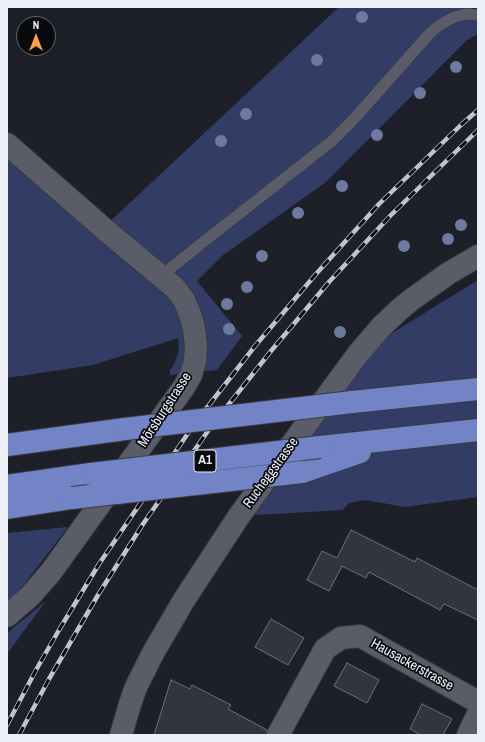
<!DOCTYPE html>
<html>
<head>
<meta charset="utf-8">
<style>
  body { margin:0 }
  #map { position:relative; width:485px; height:742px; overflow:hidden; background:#1d2029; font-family:"Archivo Narrow",sans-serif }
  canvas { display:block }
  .frame { position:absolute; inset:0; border:8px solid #edeff6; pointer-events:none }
  .north { position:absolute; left:16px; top:16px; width:40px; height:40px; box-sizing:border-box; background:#080a0e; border:1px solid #64666b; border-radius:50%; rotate:0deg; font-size:11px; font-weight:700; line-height:16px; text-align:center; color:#edeff6 }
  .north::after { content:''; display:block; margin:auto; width:14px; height:18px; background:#f8a04b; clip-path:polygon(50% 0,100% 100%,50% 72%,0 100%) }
</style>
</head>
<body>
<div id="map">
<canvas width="485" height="742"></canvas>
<div class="frame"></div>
<div class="north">N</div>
</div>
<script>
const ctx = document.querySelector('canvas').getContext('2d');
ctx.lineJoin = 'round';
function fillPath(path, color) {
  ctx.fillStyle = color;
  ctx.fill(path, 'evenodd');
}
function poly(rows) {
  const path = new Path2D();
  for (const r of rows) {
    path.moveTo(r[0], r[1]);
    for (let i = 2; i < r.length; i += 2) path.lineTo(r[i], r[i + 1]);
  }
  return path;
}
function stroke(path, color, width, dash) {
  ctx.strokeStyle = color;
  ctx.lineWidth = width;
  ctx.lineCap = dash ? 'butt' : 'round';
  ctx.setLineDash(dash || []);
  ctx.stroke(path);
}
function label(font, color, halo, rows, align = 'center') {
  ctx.font = font + ' "Archivo Narrow",sans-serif';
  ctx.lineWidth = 3.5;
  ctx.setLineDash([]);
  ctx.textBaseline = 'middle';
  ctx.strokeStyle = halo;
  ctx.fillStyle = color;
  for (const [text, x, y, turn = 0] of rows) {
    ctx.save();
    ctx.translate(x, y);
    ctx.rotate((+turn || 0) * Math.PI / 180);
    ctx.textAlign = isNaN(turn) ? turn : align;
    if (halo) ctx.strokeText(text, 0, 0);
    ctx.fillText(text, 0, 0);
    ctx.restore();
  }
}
const green = poly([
  [339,7,473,7,468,14,478,15,478,34,467,40,326,182,222,256,197,281,242,336,217,370,170,375,170,371,175,362,179,350,178,338,93,365,7,378,7,144,103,228],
  [478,280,478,497,405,507,365,500,349,503,343,510,239,516,358,354],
  [68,527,15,596,7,602,7,533],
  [46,601,7,654,7,633]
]);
const building = poly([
  [351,530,415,562,417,558,478,590,478,620,444,604,440,610,369,572,366,578,342,566,329,591,307,580,322,551,337,558,351,530],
  [271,619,304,638,288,665,255,647,271,619],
  [347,663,379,680,367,703,334,686,347,663],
  [171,680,190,689,192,685,231,705,228,709,267,730,266,735,154,735,171,680],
  [422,704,452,719,443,735,421,735,410,729,422,704]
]);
const lane = poly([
  [161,276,202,243,332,141,353,120,431,32,440,25,454,17,467,14,478,15]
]);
const street = poly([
  [121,735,130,704,136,687,153,653,184,600,239,516,358,354,382,326,400,309,411,300,449,273,478,256],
  [278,735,325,649,341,638,360,636,478,702],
  [468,735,478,714]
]);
const secondary = poly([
  [7,144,103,228,175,288,184,300,190,314,194,329,196,346,195,361,191,375,184,387,51,572,30,596,7,616]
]);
const highway = poly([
  [352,402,478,389],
  [7,445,125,429],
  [320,447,478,430],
  [302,472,360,452],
  [7,486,91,474],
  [7,508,72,498]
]);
const rail = poly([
  [7,725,36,670,59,630,99,564,195,423,255,346,316,274,379,204,462,124,478,110],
  [19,735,49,679,98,595,143,524,210,428,271,351,329,282,391,215,478,130]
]);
const highwayBridge = poly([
  [125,429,352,402],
  [91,474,320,447],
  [72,498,302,472]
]);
const trees = [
  [362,17],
  [317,60],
  [456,67],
  [420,93],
  [246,114],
  [377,135],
  [221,141],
  [342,186],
  [298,213],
  [461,225],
  [448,239],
  [404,246],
  [262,256],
  [247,287],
  [227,304],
  [229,329],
  [340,332]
];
const shields = [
  [205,461,22]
];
const shieldNames = [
  ["A1",205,461]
];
const streetNames = [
  ["Mörsburgstrasse",165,410,-57],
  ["Rucheggstrasse",271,473,-54],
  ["Hausackerstrasse",412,665,29]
];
fillPath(green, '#323c64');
fillPath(building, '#32353f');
stroke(building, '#6d707b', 1);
stroke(lane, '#3a3c43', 12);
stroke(street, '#3a3c43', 24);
stroke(secondary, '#3a3c43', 24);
stroke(highway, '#3a3c43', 24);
stroke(lane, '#5a5d68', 11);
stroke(street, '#5a5d68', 22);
stroke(secondary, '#5a5d68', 22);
stroke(highway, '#7283c6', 22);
stroke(rail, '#c2c4cc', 4.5);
stroke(rail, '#080a0e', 3, [9]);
stroke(highwayBridge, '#3a3c43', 24, []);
stroke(highwayBridge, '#7283c6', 22);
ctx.fillStyle = '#6e799f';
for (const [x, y] of trees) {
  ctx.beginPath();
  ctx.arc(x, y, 6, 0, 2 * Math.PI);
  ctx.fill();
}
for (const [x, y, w] of shields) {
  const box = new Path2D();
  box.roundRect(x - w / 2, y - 11, w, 22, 3);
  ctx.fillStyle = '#080a0e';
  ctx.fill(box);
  stroke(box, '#edeff6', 1);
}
label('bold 13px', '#edeff6', null, shieldNames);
label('14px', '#edeff6', '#080a0e', streetNames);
</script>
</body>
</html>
